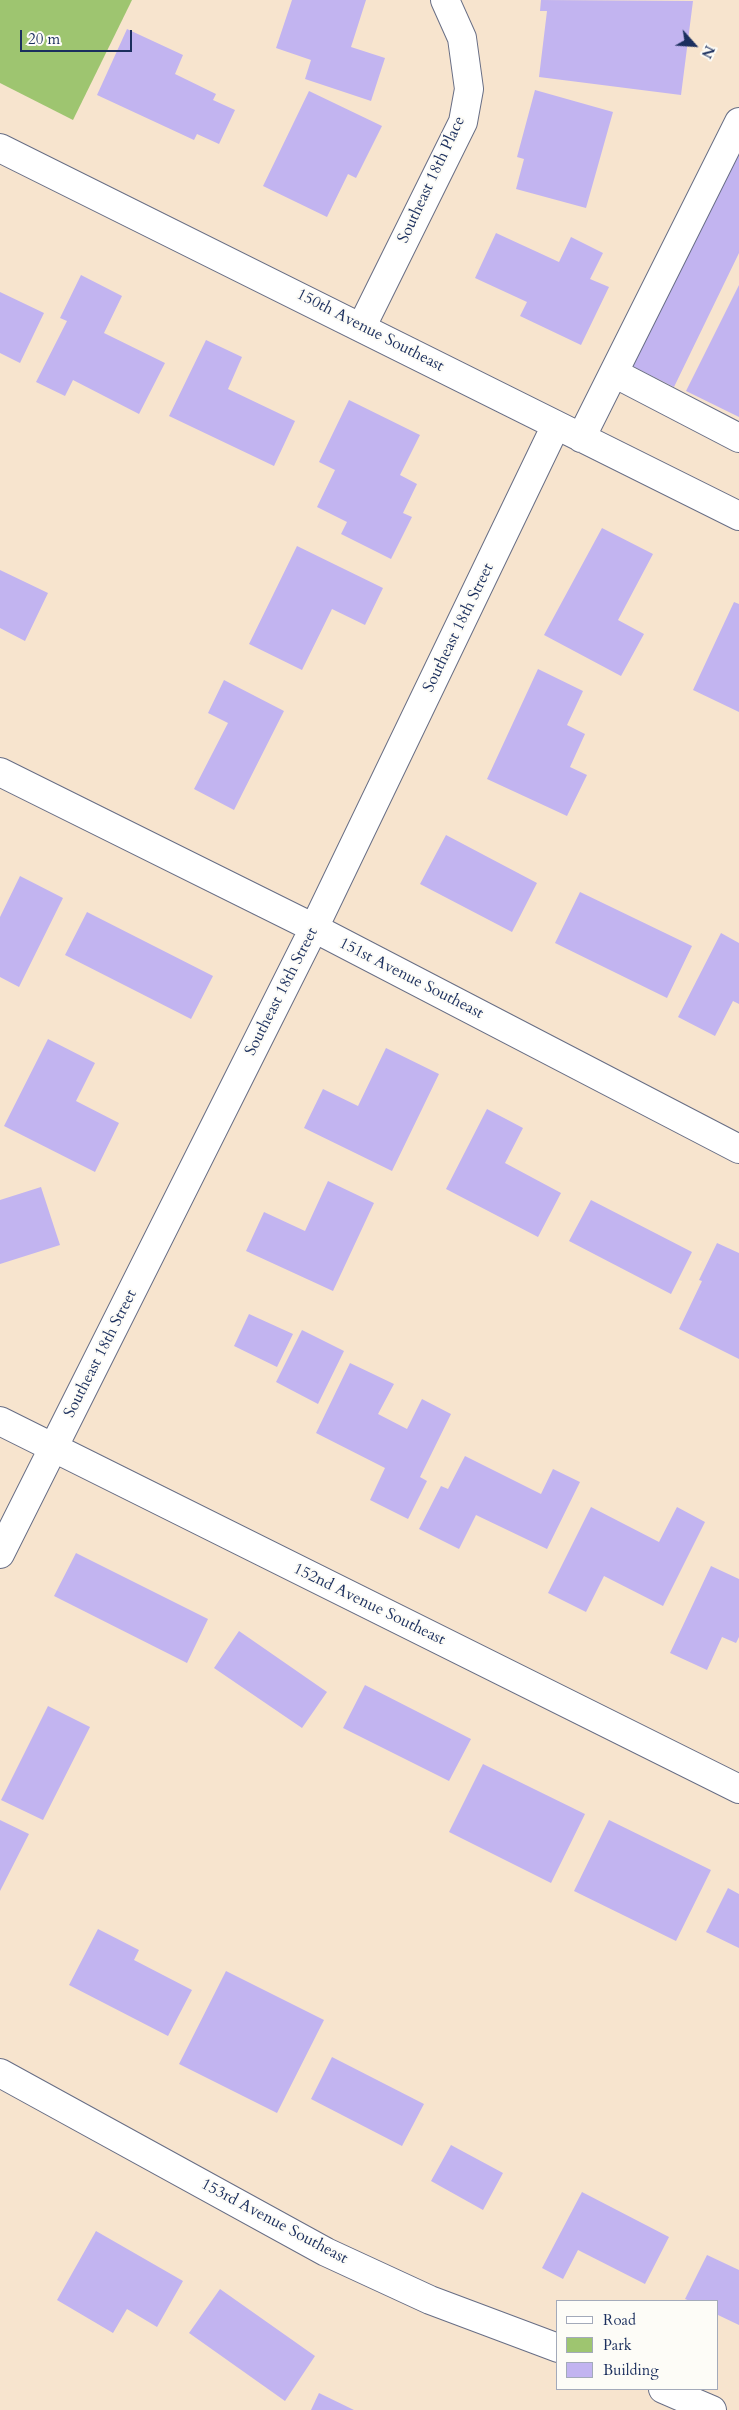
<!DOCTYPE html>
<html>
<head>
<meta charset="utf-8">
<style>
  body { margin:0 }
  #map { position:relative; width:739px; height:2410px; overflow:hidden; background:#f7e4ce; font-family:Cardo,serif }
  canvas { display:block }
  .legend { position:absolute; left:556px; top:2300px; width:162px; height:90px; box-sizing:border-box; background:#fdfcf7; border:1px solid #a3aaba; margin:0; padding:6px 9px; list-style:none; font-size:15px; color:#1b2f5e }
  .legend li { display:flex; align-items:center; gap:10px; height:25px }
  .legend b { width:25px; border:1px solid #a3aaba }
  .north { position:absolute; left:669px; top:20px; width:50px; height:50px; -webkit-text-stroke:4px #fdfcf7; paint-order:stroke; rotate:116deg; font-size:14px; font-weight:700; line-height:20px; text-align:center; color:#1b2f5e }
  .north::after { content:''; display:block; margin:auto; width:18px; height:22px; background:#1b2f5e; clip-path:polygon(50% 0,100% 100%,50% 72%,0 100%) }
  .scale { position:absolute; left:20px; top:30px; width:112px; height:22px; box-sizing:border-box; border:2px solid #1b2f5e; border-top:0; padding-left:6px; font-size:15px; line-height:18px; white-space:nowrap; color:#1b2f5e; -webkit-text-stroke:4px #fdfcf7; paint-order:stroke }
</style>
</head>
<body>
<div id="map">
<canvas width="739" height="2410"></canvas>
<ul class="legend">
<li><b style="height:6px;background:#fff"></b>Road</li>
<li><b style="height:14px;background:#9ec570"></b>Park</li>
<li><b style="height:14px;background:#c2b4f0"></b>Building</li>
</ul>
<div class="north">N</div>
<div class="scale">20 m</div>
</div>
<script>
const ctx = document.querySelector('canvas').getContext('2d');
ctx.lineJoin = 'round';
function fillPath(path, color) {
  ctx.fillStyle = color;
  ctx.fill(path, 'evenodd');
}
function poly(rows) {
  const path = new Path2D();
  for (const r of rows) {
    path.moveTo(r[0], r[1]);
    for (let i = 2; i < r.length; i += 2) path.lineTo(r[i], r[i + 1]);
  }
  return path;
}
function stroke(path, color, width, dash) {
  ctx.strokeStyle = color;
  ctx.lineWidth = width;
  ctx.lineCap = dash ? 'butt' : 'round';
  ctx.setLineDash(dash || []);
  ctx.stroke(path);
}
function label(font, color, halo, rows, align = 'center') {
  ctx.font = font + ' Cardo,serif';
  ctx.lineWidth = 4;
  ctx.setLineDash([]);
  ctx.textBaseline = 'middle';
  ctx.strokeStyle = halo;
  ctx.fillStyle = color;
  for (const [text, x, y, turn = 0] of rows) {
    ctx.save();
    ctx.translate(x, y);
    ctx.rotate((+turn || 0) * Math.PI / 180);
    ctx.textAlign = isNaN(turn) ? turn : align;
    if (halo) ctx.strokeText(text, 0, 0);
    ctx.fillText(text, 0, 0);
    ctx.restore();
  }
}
const green = poly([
  [0,0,132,0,73,120,0,83]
]);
const building = poly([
  [292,0,366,0,351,47,385,58,371,101,305,79,311,60,276,48],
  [541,0,693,1,681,95,539,77,547,11,540,11],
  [127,29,183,55,175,74,216,94,213,100,235,110,219,144,197,134,194,140,97,95],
  [535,90,613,112,586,208,516,189,524,159,517,157],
  [309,91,382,126,356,178,348,174,327,217,263,186],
  [739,147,739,253,674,387,632,366],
  [496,233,559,262,571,237,603,253,590,279,609,287,581,345,520,316,527,302,475,278],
  [81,275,122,296,104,333,165,363,139,414,73,380,65,396,36,382,67,321,60,318],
  [739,285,739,417,686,391],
  [0,292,44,313,20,363,0,353],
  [206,340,242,357,228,389,295,421,274,466,169,416],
  [349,400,420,435,400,475,417,484,403,513,412,517,391,559,341,534,347,522,317,507,335,470,319,462],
  [602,528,653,554,618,620,644,634,621,676,544,635],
  [297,546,383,588,365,625,332,609,302,670,249,644],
  [0,570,48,593,25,641,0,628],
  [734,602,739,604,739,712,693,690],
  [538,669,583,691,567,725,585,734,570,767,587,775,567,816,487,779],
  [224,680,284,711,234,810,194,789,228,723,208,713],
  [446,835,537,883,512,932,420,884],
  [20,876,63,898,19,987,0,977,0,917],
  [580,892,692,946,667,998,555,943],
  [87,912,213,976,191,1019,65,955],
  [721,933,739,943,739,1004,733,1001,715,1036,678,1017],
  [48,1039,95,1063,76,1101,119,1123,95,1172,4,1126],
  [386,1048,439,1074,392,1171,304,1128,323,1089,358,1106],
  [487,1109,523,1128,505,1163,561,1193,538,1237,446,1189],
  [328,1181,374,1203,333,1291,246,1251,264,1212,305,1231],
  [41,1187,60,1245,0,1264,0,1200],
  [591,1200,692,1252,671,1294,569,1241],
  [717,1243,739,1253,739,1359,679,1329,702,1281,699,1280],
  [249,1314,293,1334,277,1367,234,1346],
  [302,1330,344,1351,318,1404,276,1382],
  [350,1363,394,1384,378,1414,407,1429,422,1399,451,1414,420,1477,427,1481,408,1519,370,1500,385,1468,316,1433],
  [465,1456,541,1494,553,1469,580,1482,547,1549,476,1515,459,1549,419,1529,441,1486,448,1489],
  [591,1507,659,1542,677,1507,705,1522,663,1606,604,1576,586,1612,548,1593],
  [76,1553,208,1619,187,1663,54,1596],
  [711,1566,739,1579,739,1637,736,1643,722,1637,707,1670,670,1653],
  [239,1631,327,1692,302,1728,214,1668],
  [365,1685,471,1739,449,1781,343,1728],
  [48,1706,90,1727,43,1820,1,1800],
  [483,1764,585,1814,551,1883,449,1832],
  [0,1820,29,1834,0,1891],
  [609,1820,711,1870,676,1941,574,1891],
  [728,1888,739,1894,739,1948,706,1932],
  [98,1929,139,1950,134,1960,192,1990,168,2036,69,1985],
  [226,1971,324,2020,277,2113,179,2064],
  [332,2057,424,2104,402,2146,311,2099],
  [451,2145,503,2173,483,2210,431,2181],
  [582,2192,669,2237,645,2284,578,2250,563,2279,542,2268],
  [96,2231,183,2281,157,2327,127,2309,113,2333,57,2300],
  [707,2255,739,2270,739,2325,718,2315,718,2301,690,2301,685,2299],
  [220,2289,315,2356,285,2401,189,2333],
  [319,2393,354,2410,311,2410]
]);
const minor = poly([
  [0,148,739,516],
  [362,326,463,122,469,89,462,38,445,0],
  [614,373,739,438],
  [581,438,739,122],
  [0,772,314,928,739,1149],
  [0,1421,739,1789],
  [0,1554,314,928,556,425],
  [0,2073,326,2252,430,2300,558,2348],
  [663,2389,712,2410]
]);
const streetNames = [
  ["Southeast 18th Place",432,180,-65],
  ["150th Avenue Southeast",370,331,27],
  ["Southeast 18th Street",459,628,-64],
  ["151st Avenue Southeast",411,979,27],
  ["Southeast 18th Street",282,992,-63],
  ["Southeast 18th Street",101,1354,-63],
  ["152nd Avenue Southeast",369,1605,26],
  ["153rd Avenue Southeast",274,2222,28]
];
fillPath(green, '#9ec570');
fillPath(building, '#c2b4f0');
stroke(minor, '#686e85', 30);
stroke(minor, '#fff', 28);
label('16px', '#1b2f5e', '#fdfcf7', streetNames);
</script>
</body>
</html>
